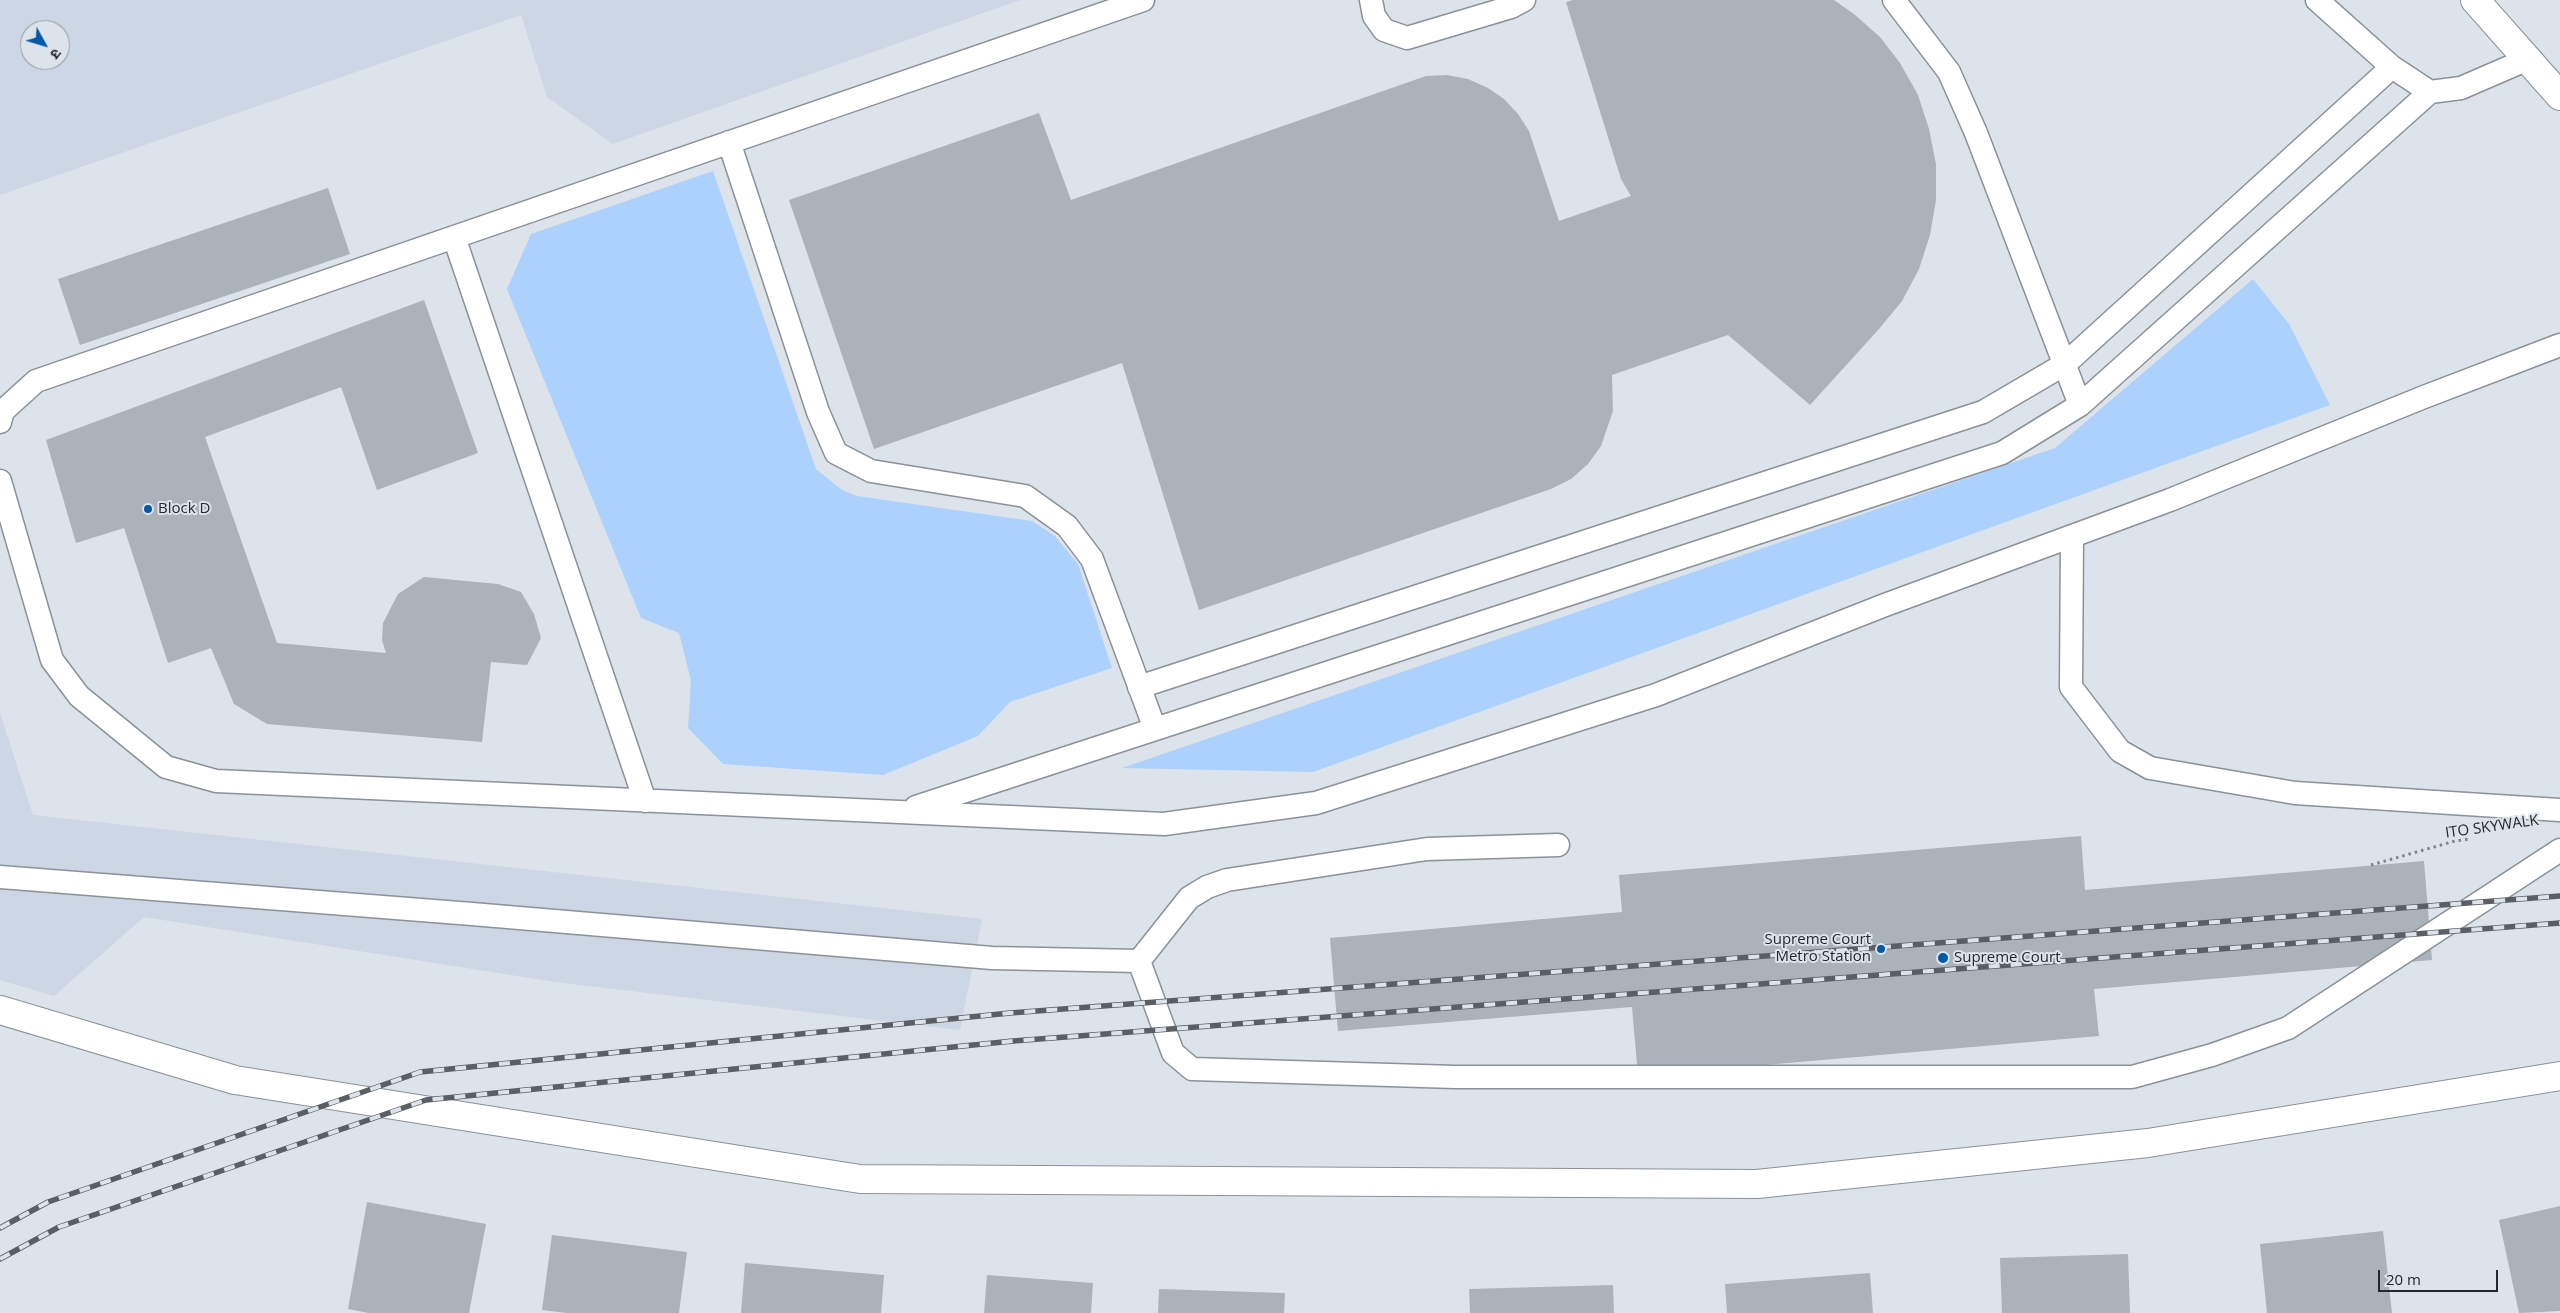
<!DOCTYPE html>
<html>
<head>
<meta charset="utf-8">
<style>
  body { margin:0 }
  #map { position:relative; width:2560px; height:1313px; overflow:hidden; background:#dde3eb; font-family:"Open Sans","Noto Sans Devanagari",sans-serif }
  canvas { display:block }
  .north { position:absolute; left:20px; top:20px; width:50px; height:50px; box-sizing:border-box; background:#dde3eb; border:1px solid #93989e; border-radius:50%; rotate:129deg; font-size:14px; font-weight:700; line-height:20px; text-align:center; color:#25282a }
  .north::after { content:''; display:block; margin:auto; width:18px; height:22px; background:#0159a7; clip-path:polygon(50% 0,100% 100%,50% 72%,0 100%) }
  .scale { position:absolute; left:2378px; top:1270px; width:120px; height:22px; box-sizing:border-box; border:2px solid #25282a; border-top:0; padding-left:6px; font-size:15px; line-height:18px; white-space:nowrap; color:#25282a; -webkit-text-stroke:4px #dde3eb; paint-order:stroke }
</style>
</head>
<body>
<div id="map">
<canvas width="2560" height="1313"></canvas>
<div class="north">उ</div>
<div class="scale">20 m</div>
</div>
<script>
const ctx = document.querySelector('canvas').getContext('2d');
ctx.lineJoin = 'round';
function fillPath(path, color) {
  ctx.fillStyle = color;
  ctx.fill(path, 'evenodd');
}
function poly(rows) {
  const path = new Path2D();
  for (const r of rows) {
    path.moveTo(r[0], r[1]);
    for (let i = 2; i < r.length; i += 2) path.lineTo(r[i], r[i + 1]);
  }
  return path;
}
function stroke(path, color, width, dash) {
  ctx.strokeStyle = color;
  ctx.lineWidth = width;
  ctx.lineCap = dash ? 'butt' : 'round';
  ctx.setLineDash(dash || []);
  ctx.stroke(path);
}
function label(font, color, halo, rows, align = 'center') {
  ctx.font = font + ' "Open Sans",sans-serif';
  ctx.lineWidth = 4;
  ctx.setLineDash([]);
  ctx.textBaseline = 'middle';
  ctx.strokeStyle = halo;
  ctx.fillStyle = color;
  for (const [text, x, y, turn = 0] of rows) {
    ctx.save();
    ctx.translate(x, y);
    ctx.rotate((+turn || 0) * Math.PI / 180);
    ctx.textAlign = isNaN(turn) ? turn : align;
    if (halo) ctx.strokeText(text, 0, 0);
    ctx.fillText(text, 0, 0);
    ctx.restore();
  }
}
const built = poly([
  [0,0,1020,0,613,144,547,97,521,15,0,195],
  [30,30,60,30,60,60,30,60],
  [0,713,33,815,982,919,960,1030,555,982,144,917,54,996,0,980]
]);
const green = poly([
  [713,171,816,469,842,490,857,496,1032,521,1055,536,1078,564,1112,668,1010,702,978,736,883,775,723,764,688,728,691,681,679,633,641,618,507,289,531,234],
  [2253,279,2289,324,2330,405,1313,772,1122,768,2055,448]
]);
const building = poly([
  [1573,0,1834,0,1854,14,1880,37,1900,63,1918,95,1929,129,1936,164,1936,200,1930,235,1919,269,1902,301,1879,329,1810,405,1728,335,1612,375,1613,411,1601,446,1588,464,1571,479,1551,489,1199,610,1122,363,874,449,789,200,1039,113,1071,200,1426,76,1447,75,1468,79,1488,88,1504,99,1518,114,1529,131,1559,221,1631,196,1621,179,1566,2],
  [328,188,350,254,80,345,58,279],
  [424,300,478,453,377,490,341,387,205,437,277,643,386,653,382,640,383,623,398,594,424,577,498,584,521,592,534,614,541,638,527,665,491,662,482,742,267,724,234,704,211,648,168,663,124,528,76,543,46,440],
  [2081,836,2085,890,2424,861,2432,960,2094,989,2099,1036,1638,1076,1632,1007,1338,1031,1330,938,1622,912,1619,875],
  [367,1202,486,1224,469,1313,369,1313,348,1309],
  [2560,1206,2560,1311,2519,1313,2499,1220],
  [2383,1231,2392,1313,2267,1313,2260,1244],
  [552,1235,687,1252,679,1313,567,1313,542,1310],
  [2128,1254,2130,1313,2002,1313,2000,1258],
  [745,1263,884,1275,881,1313,741,1313],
  [1870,1273,1873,1313,1727,1313,1725,1284],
  [987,1275,1093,1283,1091,1313,984,1313],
  [1613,1285,1614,1313,1470,1313,1469,1289],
  [1159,1289,1285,1293,1284,1313,1158,1313]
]);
const path = poly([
  [2371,865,2455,841,2470,839]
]);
const lane = poly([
  [1371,0,1374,16,1384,30,1407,38,1511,7,1524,0],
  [1894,0,1949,72,1976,133,2080,405],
  [2317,0,2392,67,2430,92,2461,88,2528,59],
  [729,142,818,412,836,453,871,471,1025,496,1067,526,1092,559,1155,729],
  [454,237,645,801],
  [0,422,3,411,36,381,1143,0],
  [0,481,52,660,79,696,166,767,216,781,1164,824,1316,803,1656,695,1885,605,2170,500,2424,397,2560,345],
  [2072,537,2071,687,2120,751,2150,768,2295,793,2560,810],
  [1139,687,1983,412,2065,364,2392,67],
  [916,807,2002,453,2080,405,2430,92],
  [0,877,472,914,992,958,1139,961],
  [1139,961,1173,1053,1192,1069,1455,1077,2132,1077,2212,1055,2288,1028,2560,850],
  [1139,961,1189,898,1207,887,1227,880,1427,849,1558,845]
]);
const street = poly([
  [0,1010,235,1080,860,1179,1757,1184,2148,1143,2560,1076]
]);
const secondary = poly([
  [2475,0,2560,96]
]);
const rail = poly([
  [0,1228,48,1202,420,1072,1010,1013,2560,896],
  [0,1259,59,1227,426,1100,1013,1041,2560,923]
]);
const markers = [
  [148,509,5,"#0159a7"],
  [1881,949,5,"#0159a7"],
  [1943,958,6,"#0159a7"]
];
const poiNames = [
  ["Block D",158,509],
  ["Supreme Court",1871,940,"right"],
  ["Metro Station",1871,957,"right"],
  ["Supreme Court",1954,958]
];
const streetNames = [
  ["ITO SKYWALK",2492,827,-8]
];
fillPath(built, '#ccd6e4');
fillPath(green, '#acd1fc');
fillPath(building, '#acb2b9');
stroke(lane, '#8b9198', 25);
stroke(street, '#8b9198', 30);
stroke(secondary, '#8b9198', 30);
stroke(path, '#808489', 3, [2.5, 4]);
stroke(lane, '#fff', 22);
stroke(street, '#fff', 28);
stroke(secondary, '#fff', 28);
stroke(rail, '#5b5e62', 5.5);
stroke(rail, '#dde3eb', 4, [11]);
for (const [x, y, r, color] of markers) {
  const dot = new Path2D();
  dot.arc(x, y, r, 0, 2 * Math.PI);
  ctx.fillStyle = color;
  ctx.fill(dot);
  stroke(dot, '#dde3eb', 2);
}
label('15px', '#25282a', '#dde3eb', poiNames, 'left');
label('15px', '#25282a', '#dde3eb', streetNames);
</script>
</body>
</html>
